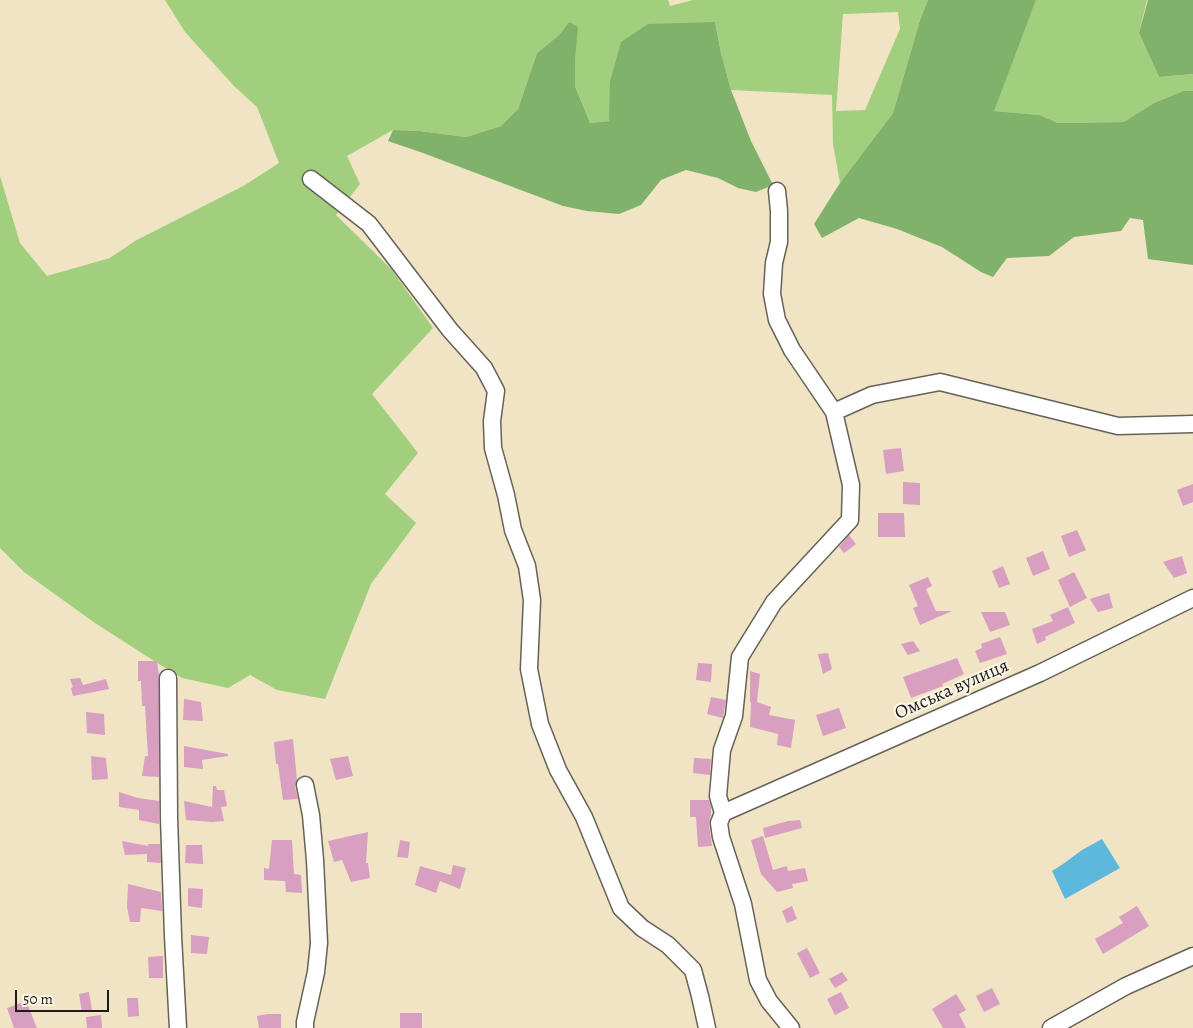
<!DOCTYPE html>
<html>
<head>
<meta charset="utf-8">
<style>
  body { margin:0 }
  #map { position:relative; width:1193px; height:1028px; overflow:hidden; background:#f0e4c5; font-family:Alegreya,serif }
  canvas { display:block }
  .scale { position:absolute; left:15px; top:990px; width:94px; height:22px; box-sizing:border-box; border:2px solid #1c1c1c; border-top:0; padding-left:6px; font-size:15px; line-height:18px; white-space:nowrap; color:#1c1c1c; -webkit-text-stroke:4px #fcf5e5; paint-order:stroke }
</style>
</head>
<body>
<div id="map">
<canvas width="1193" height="1028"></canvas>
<div class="scale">50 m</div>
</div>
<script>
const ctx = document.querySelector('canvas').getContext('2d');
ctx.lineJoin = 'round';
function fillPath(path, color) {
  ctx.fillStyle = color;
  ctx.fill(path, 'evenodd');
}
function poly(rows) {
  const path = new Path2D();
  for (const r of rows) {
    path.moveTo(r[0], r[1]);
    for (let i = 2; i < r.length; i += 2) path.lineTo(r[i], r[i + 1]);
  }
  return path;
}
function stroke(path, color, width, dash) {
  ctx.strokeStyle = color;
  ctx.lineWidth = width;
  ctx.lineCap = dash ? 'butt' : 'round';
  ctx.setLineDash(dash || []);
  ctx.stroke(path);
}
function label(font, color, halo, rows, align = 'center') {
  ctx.font = font + ' Alegreya,serif';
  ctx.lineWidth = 4.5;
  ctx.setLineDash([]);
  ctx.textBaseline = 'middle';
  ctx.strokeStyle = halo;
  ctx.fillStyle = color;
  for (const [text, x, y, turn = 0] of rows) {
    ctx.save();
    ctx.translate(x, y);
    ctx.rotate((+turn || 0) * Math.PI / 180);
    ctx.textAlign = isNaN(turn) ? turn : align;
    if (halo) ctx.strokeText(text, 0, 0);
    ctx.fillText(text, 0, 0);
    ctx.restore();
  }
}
const green = poly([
  [165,0,668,0,670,6,693,0,928,0,920,20,893,113,840,183,833,144,832,95,731,90,721,53,715,22,610,82,610,121,590,123,582,103,575,86,575,59,569,22,559,35,537,53,518,109,501,126,466,137,420,131,393,130,347,156,360,184,336,215,392,270,433,328,372,394,418,453,385,494,416,523,371,584,325,699,277,690,250,675,228,688,182,678,151,659,95,623,24,572,0,548,0,176,20,243,47,276,110,258,135,241,245,185,279,163,257,107,234,86,185,32],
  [898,12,900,29,865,110,836,111,843,14],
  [1036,0,1147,0,1139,33,1159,77,1193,74,1193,91,1183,91,1154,103,1125,122,1058,123,1038,115,993,111]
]);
const forest = poly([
  [928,0,1036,0,994,111,1039,115,1058,123,1124,122,1154,103,1183,91,1193,91,1193,265,1148,259,1143,220,1130,218,1121,231,1074,237,1049,256,1007,258,993,277,981,272,942,247,897,229,859,218,822,238,814,224,840,183,893,113,920,20],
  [1148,0,1193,0,1193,74,1159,77,1139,33],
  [569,22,578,27,575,59,575,86,590,123,609,121,610,82,621,42,648,24,715,22,721,53,731,90,751,141,773,185,756,192,738,188,718,178,686,170,661,180,641,205,619,214,587,211,563,206,423,153,388,141,393,130,420,131,466,137,501,126,518,109,537,53,559,35]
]);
const water = poly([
  [1102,839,1120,868,1065,899,1052,871,1063,864,1082,850]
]);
const building = poly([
  [901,448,904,471,886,474,883,450],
  [903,482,920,483,920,505,903,504],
  [1193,484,1193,502,1183,506,1177,490],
  [878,513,904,513,905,537,878,537],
  [1077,530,1086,550,1069,557,1061,536],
  [849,535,856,544,844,553,839,547],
  [1043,551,1050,569,1033,576,1026,558],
  [1182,556,1187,573,1174,578,1163,562],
  [1003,566,1010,584,999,588,992,571],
  [1074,572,1087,598,1070,607,1058,580],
  [928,577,932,586,926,589,936,611,952,611,920,625,913,608,918,606,909,585],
  [1109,593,1113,608,1098,612,1090,599],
  [1068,607,1075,623,1045,637,1046,640,1037,644,1032,629,1053,621,1050,615],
  [981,612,1005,612,1010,625,990,632],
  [1000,637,1007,654,980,663,975,651,982,648,981,644],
  [913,641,920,651,908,655,901,644],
  [828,653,832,669,823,674,818,654],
  [957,658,964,674,942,684,943,686,911,698,903,677],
  [138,661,157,661,159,675,159,777,142,776,145,756,148,756,145,706,142,706,141,681,138,681],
  [698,663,712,664,711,682,696,680],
  [750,671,760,674,757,702,771,707,769,715,795,720,791,748,777,745,778,734,750,727,751,702,750,702],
  [80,678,83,685,106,679,109,689,73,696,71,688,73,687,70,679],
  [711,697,726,700,723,718,707,714],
  [184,699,201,702,203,721,183,720],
  [839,708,846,728,823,736,816,715],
  [86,712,104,714,105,735,87,733],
  [293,739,297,780,295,787,298,799,283,800,278,764,276,764,274,742],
  [184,746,228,754,228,756,202,760,203,769,184,767],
  [91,756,106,758,108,779,92,780],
  [348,756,353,776,336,780,330,759],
  [694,758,711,759,710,775,693,773],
  [213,786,216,786,217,790,224,790,227,806,221,807,224,821,212,822,186,820,184,801,212,807],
  [119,792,138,798,159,801,159,824,139,820,139,810,119,807],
  [690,800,709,800,711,807,711,816,710,817,709,824,712,846,698,847,696,817,690,817],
  [800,820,802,828,765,838,763,828,788,821],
  [368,832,366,863,368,863,370,878,351,882,342,860,334,862,328,841],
  [763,836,773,870,787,866,788,871,805,868,808,881,792,884,793,888,777,892,761,874,751,840],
  [272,840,292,840,294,874,301,875,302,893,286,892,285,881,264,880,264,868,269,869],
  [400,840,410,842,408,858,397,857],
  [122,841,148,846,148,844,160,844,161,863,147,862,147,854,125,855],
  [186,845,202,845,203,864,185,863],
  [453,865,466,868,460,889,440,881,436,893,415,885,420,866,451,875],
  [128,884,161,892,162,911,141,908,140,922,130,922,127,907],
  [188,888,203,889,202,908,188,906],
  [792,906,797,919,787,923,782,911],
  [1137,906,1149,926,1103,954,1095,939,1123,923,1119,917],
  [191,935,209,937,207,954,191,953],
  [807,948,820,973,810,978,797,953],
  [163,956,163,978,149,978,148,957],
  [842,972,848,980,835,988,829,979],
  [992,988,1000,1004,984,1012,976,996],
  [89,992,92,1010,82,1012,79,994],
  [841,992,849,1008,835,1015,827,999],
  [956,994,966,1010,959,1014,966,1028,943,1028,932,1009],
  [127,998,138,998,139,1016,128,1017],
  [26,1001,37,1028,14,1028,7,1008],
  [400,1013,422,1013,422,1028,400,1028],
  [267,1014,281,1014,281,1028,259,1028,257,1016],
  [101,1015,102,1028,87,1028,86,1017]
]);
const minor = poly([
  [311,179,369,224,450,330,484,368,496,391,492,421,493,448,506,495,513,530,527,566,532,600,529,669,540,724,558,770,584,817,621,908,642,928,668,945,693,970,700,996,707,1028],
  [777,191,779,211,779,242,774,263,772,294,777,320,792,350,834,412],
  [168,678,169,818,173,936,178,1028],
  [305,785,311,815,315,860,319,943,316,972,305,1022,305,1028],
  [723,813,1040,673,1193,598],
  [791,1028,769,1001,758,980,743,904,721,837,719,823,723,813,718,796,722,750,734,716,740,657,774,602,850,520,851,485,834,412,872,395,940,382,1118,426,1193,424],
  [1051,1028,1126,986,1193,956]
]);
const streetNames = [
  ["Омська вулиця",952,690,-24]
];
fillPath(green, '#a2cf7d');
fillPath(forest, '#81b26c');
fillPath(water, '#5eb8db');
fillPath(building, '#d89fc1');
stroke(minor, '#666257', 19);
stroke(minor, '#fff', 16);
label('19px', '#1c1c1c', '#fcf5e5', streetNames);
</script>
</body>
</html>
